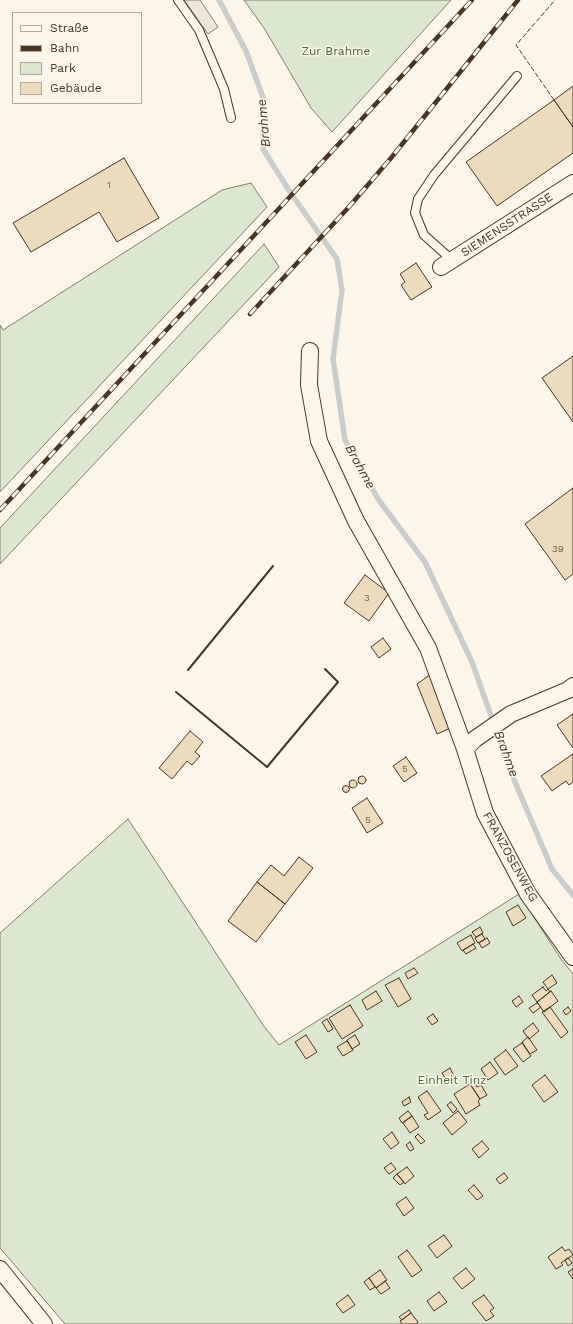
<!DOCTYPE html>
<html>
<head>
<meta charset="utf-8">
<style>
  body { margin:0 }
  #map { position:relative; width:573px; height:1324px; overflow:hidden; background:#fbf6e9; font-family:"Work Sans",sans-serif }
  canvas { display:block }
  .legend { position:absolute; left:12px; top:12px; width:130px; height:92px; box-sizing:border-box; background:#fbf6e9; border:1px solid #b4a999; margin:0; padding:5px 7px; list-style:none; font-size:12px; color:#4a3520 }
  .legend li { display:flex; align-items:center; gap:8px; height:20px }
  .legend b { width:20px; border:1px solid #b4a999 }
</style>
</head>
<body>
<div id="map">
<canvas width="573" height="1324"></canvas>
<ul class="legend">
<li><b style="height:5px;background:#fbf6e9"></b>Straße</li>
<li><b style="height:5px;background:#4a3520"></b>Bahn</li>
<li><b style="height:11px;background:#dce7d0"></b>Park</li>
<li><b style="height:11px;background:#ecdcbc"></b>Gebäude</li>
</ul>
</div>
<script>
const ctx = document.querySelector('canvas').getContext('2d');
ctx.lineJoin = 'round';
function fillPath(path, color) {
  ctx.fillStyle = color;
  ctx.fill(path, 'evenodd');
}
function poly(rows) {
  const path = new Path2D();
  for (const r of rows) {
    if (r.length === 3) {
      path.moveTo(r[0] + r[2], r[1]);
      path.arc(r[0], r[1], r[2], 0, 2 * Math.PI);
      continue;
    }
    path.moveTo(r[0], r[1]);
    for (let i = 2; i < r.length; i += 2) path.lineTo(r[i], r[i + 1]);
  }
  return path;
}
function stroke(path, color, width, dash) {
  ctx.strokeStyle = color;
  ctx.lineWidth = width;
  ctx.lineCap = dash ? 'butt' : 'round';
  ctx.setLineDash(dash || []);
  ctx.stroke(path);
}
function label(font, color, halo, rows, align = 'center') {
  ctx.font = font + ' "Work Sans",sans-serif';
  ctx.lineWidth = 3;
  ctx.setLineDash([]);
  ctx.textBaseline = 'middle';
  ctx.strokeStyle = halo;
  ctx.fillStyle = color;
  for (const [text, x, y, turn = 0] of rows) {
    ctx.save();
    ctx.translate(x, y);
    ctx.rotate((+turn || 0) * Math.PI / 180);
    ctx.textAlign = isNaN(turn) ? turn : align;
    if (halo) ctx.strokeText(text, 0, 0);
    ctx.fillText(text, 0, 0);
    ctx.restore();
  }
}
const green = poly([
  [244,0,451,0,332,132,311,108,264,28,244,0],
  [251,183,267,207,0,492,0,325,3,330,222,190,251,183],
  [264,244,279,267,0,564,0,528,264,244],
  [128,819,263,1025,279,1045,519,894,561,959,573,974,573,1324,65,1324,0,1248,0,933,128,819]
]);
const parking = poly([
  [184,0,200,0,218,27,208,34,184,0]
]);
const stream = poly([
  [219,0,246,51,264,100,263,149,290,192,337,259,342,290,333,359,345,440,378,499,425,562,472,662,512,775,552,869,573,895]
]);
const building = poly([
  [573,86,573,127,554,100,573,86],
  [554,100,573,127,573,153,497,206,466,162,554,100],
  [124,158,159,218,117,242,99,212,31,252,13,223,124,158],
  [416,263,432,287,411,300,401,285,405,282,400,274,416,263],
  [573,356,573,422,542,378,573,356],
  [573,488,573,574,565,580,525,524,573,488],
  [365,575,389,593,369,621,344,603,365,575],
  [383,638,391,649,379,658,371,647,383,638],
  [431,674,453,727,437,734,417,684,431,674],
  [573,714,573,748,557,725,573,714],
  [190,731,203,742,195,752,200,756,192,765,187,761,172,779,159,768,190,731],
  [573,754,573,782,569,785,566,781,552,791,541,776,573,754],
  [406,757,417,773,404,782,393,766,406,757],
  [362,780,4],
  [353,784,4],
  [346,789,3.5],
  [367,798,383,823,367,833,352,808,367,798],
  [299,857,313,868,285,904,257,882,271,865,284,876,299,857],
  [257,882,285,904,256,942,228,921,257,882],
  [518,905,526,918,513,926,506,912,518,905],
  [480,927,483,933,476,937,472,932,480,927],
  [482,934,485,939,478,943,475,938,482,934],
  [471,935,475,943,462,951,457,943,471,935],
  [487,938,490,943,482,948,479,943,487,938],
  [473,944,476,948,466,954,463,950,473,944],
  [414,968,418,973,408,979,405,973,414,968],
  [552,975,557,983,548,989,543,982,552,975],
  [399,978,411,999,398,1007,385,985,399,978],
  [543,987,546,991,548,989,550,992,537,1002,532,995,543,987],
  [376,991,382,1001,367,1010,362,1000,376,991],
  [551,991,558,1001,544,1012,537,1002,551,991],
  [519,996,523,1002,516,1007,512,1001,519,996],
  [537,1003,541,1007,533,1013,529,1008,537,1003],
  [350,1005,363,1026,342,1039,329,1018,350,1005],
  [550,1007,568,1032,561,1038,542,1012,550,1007],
  [568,1007,571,1011,566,1015,563,1011,568,1007],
  [433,1014,438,1021,432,1025,427,1018,433,1014],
  [327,1019,333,1029,328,1032,322,1022,327,1019],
  [533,1023,539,1031,529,1039,523,1031,533,1023],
  [306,1035,317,1052,306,1059,295,1042,306,1035],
  [355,1035,360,1044,352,1049,347,1040,355,1035],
  [528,1037,537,1050,530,1054,522,1042,528,1037],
  [347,1041,353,1050,343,1056,337,1047,347,1041],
  [522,1043,531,1056,523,1062,513,1049,522,1043],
  [506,1050,518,1066,505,1075,494,1059,506,1050],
  [490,1062,498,1073,488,1080,481,1069,490,1062],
  [450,1068,454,1076,447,1081,442,1073,450,1068],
  [545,1075,558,1092,544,1102,532,1085,545,1075],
  [474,1082,477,1087,481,1085,487,1095,480,1099,470,1084,474,1082],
  [470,1084,480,1099,478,1101,480,1105,466,1114,454,1094,470,1084],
  [427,1091,441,1111,428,1120,424,1115,428,1113,418,1097,427,1091],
  [409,1097,411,1102,404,1106,402,1102,409,1097],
  [451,1102,457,1109,453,1113,447,1105,451,1102],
  [408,1111,412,1116,402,1123,399,1118,408,1111],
  [458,1111,467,1122,452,1135,443,1123,458,1111],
  [412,1116,419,1127,410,1133,403,1123,412,1116],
  [392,1132,399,1143,391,1149,383,1139,392,1132],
  [418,1134,425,1141,421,1144,415,1137,418,1134],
  [482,1141,489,1149,479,1158,472,1149,482,1141],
  [410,1142,414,1149,410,1151,406,1145,410,1142],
  [391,1163,396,1169,389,1174,384,1168,391,1163],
  [407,1167,414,1176,405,1184,397,1174,407,1167],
  [504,1173,508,1178,500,1184,496,1179,504,1173],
  [397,1174,404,1182,400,1185,393,1178,397,1174],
  [474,1185,483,1196,477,1200,468,1190,474,1185],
  [406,1197,414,1208,404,1216,396,1204,406,1197],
  [444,1235,452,1246,437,1258,428,1246,444,1235],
  [562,1247,565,1251,569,1249,573,1255,561,1263,563,1265,556,1269,548,1257,562,1247],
  [407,1250,422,1270,412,1277,398,1257,407,1250],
  [568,1258,572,1263,568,1266,565,1260,568,1258],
  [466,1268,475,1279,462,1289,453,1278,466,1268],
  [573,1269,573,1279,568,1272,573,1269],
  [380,1270,387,1280,376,1288,369,1278,380,1270],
  [369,1278,375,1287,370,1290,364,1282,369,1278],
  [385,1281,390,1288,381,1294,376,1288,385,1281],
  [439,1292,447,1302,434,1311,427,1301,439,1292],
  [348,1295,355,1305,343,1313,336,1304,348,1295],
  [484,1295,494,1308,490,1311,494,1316,486,1321,472,1303,484,1295],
  [409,1310,411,1313,402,1320,399,1317,409,1310],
  [411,1313,418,1322,416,1324,402,1324,400,1321,411,1313]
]);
const service = poly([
  [178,0,199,30,224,89,231,118],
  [452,260,424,235,415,213,418,199,434,175,517,76]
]);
const minor = poly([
  [441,267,573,183],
  [310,351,309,385,319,441,356,521,428,648,465,749,485,813,528,894,573,957],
  [465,749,475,739,511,714,568,690,573,686],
  [0,1269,44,1324]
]);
const rail = poly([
  [250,314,348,208,391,158,518,0],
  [0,510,472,0]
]);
const fence = poly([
  [554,100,516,45,555,0]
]);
const wall = poly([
  [188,670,273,566],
  [176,692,267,767,338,682,325,669]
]);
const numberNames = [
  ["1",109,185],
  ["39",558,549],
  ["3",367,598],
  ["5",405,769],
  ["5",368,820]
];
const parkNames = [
  ["Zur Brahme",336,51],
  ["Einheit Tinz",452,1080]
];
const streetNames = [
  ["SIEMENSSTRASSE",507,225,-33],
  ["FRANZOSENWEG",510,857,61]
];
const waterNames = [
  ["Brahme",264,123,-95],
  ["Brahme",360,467,61],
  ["Brahme",506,754,70]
];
fillPath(green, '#dce7d0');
stroke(green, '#887966', 1);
fillPath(parking, '#ede7d9');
stroke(parking, '#887966', 1);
stroke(stream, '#c9cecd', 5.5);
fillPath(building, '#ecdcbc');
stroke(building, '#4a3520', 1);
stroke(service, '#4a3520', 10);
stroke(minor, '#4a3520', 18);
stroke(service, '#fbf6e9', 8);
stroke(minor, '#fbf6e9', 16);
stroke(rail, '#4a3520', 4.5);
stroke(rail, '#fbf6e9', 3, [9]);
stroke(fence, '#4a3520', 1, [5, 2]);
stroke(wall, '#4a3520', 2);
label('10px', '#725f47', null, numberNames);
label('12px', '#436837', '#fbf6e9', parkNames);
label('12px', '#4a3520', '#fbf6e9', streetNames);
label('italic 13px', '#4a3520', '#fbf6e9', waterNames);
</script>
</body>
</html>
